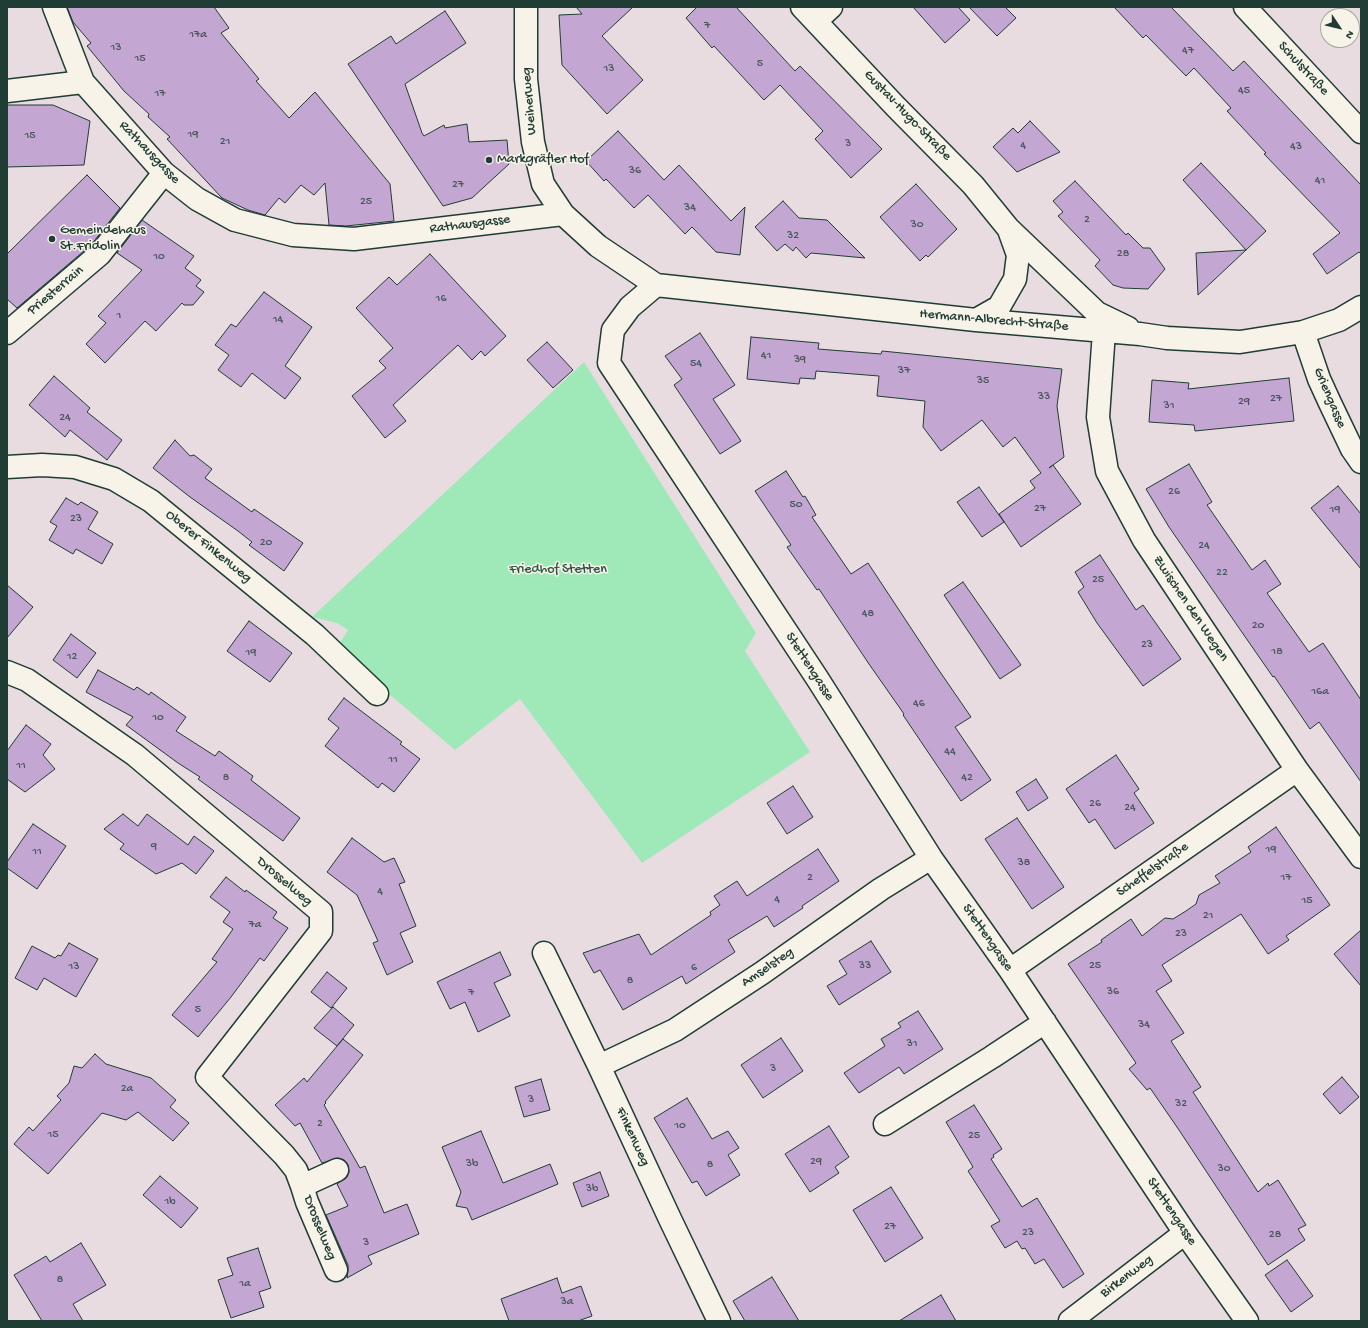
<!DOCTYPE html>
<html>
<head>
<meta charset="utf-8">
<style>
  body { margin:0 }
  #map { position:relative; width:1368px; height:1328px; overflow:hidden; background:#e8dce1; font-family:"Gochi Hand",sans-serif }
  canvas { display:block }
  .frame { position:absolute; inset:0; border:8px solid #1f3d34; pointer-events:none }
  .north { position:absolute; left:1320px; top:8px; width:40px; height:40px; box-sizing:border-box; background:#f7f3e8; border:1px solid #a1aaa0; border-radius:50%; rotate:125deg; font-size:11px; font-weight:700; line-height:16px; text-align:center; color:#1f3d34 }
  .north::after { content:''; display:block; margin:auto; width:14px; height:18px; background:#1f3d34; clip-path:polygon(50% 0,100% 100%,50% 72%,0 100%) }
</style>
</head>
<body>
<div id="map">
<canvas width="1368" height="1328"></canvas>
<div class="frame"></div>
<div class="north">N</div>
</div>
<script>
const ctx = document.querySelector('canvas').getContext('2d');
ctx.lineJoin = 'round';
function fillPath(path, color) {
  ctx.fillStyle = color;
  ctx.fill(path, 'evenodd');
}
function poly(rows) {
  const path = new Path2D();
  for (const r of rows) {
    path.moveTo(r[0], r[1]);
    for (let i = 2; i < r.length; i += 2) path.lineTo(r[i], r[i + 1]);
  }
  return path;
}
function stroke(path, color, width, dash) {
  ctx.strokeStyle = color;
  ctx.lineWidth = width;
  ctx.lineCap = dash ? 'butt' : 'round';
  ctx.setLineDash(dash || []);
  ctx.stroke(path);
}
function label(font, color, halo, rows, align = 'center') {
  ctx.font = font + ' "Gochi Hand",sans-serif';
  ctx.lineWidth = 3;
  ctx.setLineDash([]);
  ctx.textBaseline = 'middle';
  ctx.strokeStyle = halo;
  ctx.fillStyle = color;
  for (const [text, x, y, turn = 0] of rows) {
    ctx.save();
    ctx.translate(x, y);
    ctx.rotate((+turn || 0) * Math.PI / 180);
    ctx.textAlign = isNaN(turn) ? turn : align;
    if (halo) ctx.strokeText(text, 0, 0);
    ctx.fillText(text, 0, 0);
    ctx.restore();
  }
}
const green = poly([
  [584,362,756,633,745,651,810,752,642,863,520,699,455,750,336,649,348,630,337,623,312,617]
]);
const building = poly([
  [67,7,214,7,229,28,221,33,259,79,256,81,289,118,315,92,390,184,394,221,346,226,329,225,325,183,314,195,301,185,285,203,279,198,265,215,248,210,222,198,167,139,170,137,148,117,149,114,124,91,87,46,91,43,73,22,67,7],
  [576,7,633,7,602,36,643,80,607,114,562,65,559,15,582,14,576,7],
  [697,7,736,7,795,71,800,66,882,149,851,178,815,139,823,131,780,85,764,100,714,46,712,48,686,18,697,7],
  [913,7,958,7,970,20,945,43,913,7],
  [969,7,1005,7,1016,18,997,36,969,7],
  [1114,7,1171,7,1233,71,1244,61,1361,185,1361,254,1359,252,1327,274,1313,254,1340,233,1264,154,1266,153,1227,111,1231,108,1194,68,1186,76,1146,35,1143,38,1114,7],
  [445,11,466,43,405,84,422,133,424,136,444,125,445,128,467,124,469,142,507,140,509,164,472,198,443,206,348,64,391,36,396,44,445,11],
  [7,105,53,105,90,121,84,165,7,167,7,105],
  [1030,121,1060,152,1017,172,993,147,1013,128,1018,133,1030,121],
  [618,131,664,180,679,165,731,221,745,207,740,255,716,252,692,227,685,234,648,195,634,208,606,179,604,181,586,161,618,131],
  [1201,163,1266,231,1246,250,1183,180,1201,163],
  [87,175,120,208,91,245,17,308,7,299,7,254,87,175],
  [1075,181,1126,235,1128,233,1143,248,1150,248,1165,269,1148,289,1123,288,1113,285,1095,266,1100,260,1058,216,1063,212,1053,201,1075,181],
  [916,184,957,229,928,257,926,255,920,261,880,217,916,184],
  [783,201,799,218,827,220,865,258,811,253,806,258,796,247,793,251,785,244,777,251,755,227,783,201],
  [142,220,194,256,185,268,201,280,196,286,204,292,193,305,184,305,182,303,156,331,145,321,105,363,86,344,106,323,98,316,142,270,117,253,142,220],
  [1246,250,1198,295,1196,253,1246,250],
  [430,254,506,336,485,356,481,351,472,360,458,345,393,405,406,421,385,438,352,396,386,368,379,361,393,348,356,308,389,277,397,285,430,254],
  [264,292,312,327,285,366,301,378,285,399,252,373,241,387,218,370,229,355,215,345,231,324,236,327,264,292],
  [700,333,735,385,713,399,741,441,720,454,674,385,682,379,665,356,700,333],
  [751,337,819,343,818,349,881,354,882,351,1062,369,1057,406,1064,457,1049,468,1053,465,1081,504,1021,547,999,514,1035,488,1030,481,1041,473,1015,437,1003,447,982,420,941,451,923,427,925,401,877,396,879,376,816,371,815,379,800,378,799,384,747,379,751,337],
  [547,342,573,370,553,388,527,360,547,342],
  [54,376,90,408,87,412,122,440,107,460,70,430,65,437,29,405,54,376],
  [1289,378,1294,421,1195,431,1194,425,1149,422,1152,380,1189,383,1188,389,1289,378],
  [175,440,190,456,194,455,212,469,205,478,252,512,254,509,303,543,284,571,249,545,252,542,238,531,190,497,153,468,175,440],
  [1189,464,1212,502,1207,505,1252,570,1265,560,1281,584,1267,593,1309,652,1323,643,1361,700,1361,782,1319,722,1310,729,1274,676,1273,677,1169,527,1146,489,1189,464],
  [786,471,803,497,805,496,816,515,812,517,851,574,868,563,936,666,971,717,955,727,991,780,961,801,903,715,904,714,869,664,819,589,817,590,787,547,791,545,755,491,786,471],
  [1338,486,1361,514,1361,569,1311,508,1338,486],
  [979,487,1004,522,982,537,957,502,979,487],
  [66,498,78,505,81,502,98,512,88,529,113,544,102,564,76,549,73,554,49,540,57,526,50,522,66,498],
  [1100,555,1136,610,1143,605,1181,659,1143,686,1097,623,1078,592,1084,587,1075,572,1100,555],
  [963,582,1021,665,1000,679,944,595,963,582],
  [7,585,33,607,7,638,7,585],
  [249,621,292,653,270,682,227,651,249,621],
  [71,634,96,653,77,678,53,660,71,634],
  [98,670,134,690,137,687,149,695,151,692,186,717,176,731,215,756,219,751,253,776,251,780,300,818,283,841,198,779,200,777,178,763,126,725,133,717,86,692,98,670],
  [344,698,402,742,400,744,420,759,394,792,382,783,378,788,325,746,339,728,328,719,344,698],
  [26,725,51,744,43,755,55,769,25,792,7,779,7,751,26,725],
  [1116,755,1139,789,1134,793,1154,823,1115,849,1095,819,1089,823,1066,789,1116,755],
  [1036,779,1048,798,1028,811,1016,792,1036,779],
  [793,786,813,817,787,834,767,803,793,786],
  [123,814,138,826,147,814,188,845,194,836,214,851,196,874,182,863,156,874,120,849,124,844,104,829,123,814],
  [1017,818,1064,887,1032,909,985,839,1017,818],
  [33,824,66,846,37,889,7,868,7,862,33,824],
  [1276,827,1330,905,1286,936,1289,940,1268,954,1241,914,1162,965,1172,981,1156,991,1184,1033,1171,1041,1201,1087,1193,1092,1258,1192,1268,1183,1269,1186,1278,1180,1306,1225,1298,1229,1305,1240,1268,1265,1179,1130,1150,1088,1147,1090,1129,1069,1136,1063,1068,964,1102,942,1101,940,1131,919,1142,936,1165,918,1173,919,1186,911,1196,904,1199,895,1220,883,1215,876,1251,852,1248,847,1276,827],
  [352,838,384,862,394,858,405,882,399,884,416,926,400,933,413,962,387,975,373,943,378,941,357,895,327,872,352,838],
  [818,849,839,881,802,906,803,908,774,927,767,916,728,940,735,952,686,984,682,976,623,1010,600,970,594,973,583,953,639,934,651,955,711,915,710,912,720,905,714,896,737,881,747,896,818,849],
  [226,877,245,892,246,890,277,912,273,918,288,928,264,961,260,958,231,997,198,1037,172,1015,217,962,212,959,233,929,223,922,230,912,210,897,226,877],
  [1361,930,1361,986,1334,954,1361,930],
  [871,941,891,972,839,1005,827,986,847,974,839,961,871,941],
  [69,943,98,959,76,997,44,978,37,990,15,978,32,946,55,958,58,955,61,956,69,943],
  [500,952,511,975,494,983,510,1016,478,1032,465,1002,450,1009,437,982,500,952],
  [327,972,347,988,331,1008,311,992,327,972],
  [333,1007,354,1025,337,1046,314,1028,333,1007],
  [918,1011,943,1049,904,1074,899,1067,859,1093,844,1073,885,1046,881,1039,901,1027,898,1023,918,1011],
  [781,1038,803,1071,763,1098,741,1065,781,1038],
  [343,1039,363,1055,325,1102,326,1103,324,1105,360,1168,365,1166,384,1213,407,1204,419,1234,368,1256,372,1264,347,1278,348,1271,348,1265,326,1215,348,1206,337,1184,347,1177,349,1172,348,1165,344,1160,338,1158,322,1163,300,1123,295,1126,275,1105,304,1078,307,1082,343,1039],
  [95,1054,106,1064,151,1078,176,1100,170,1107,189,1123,173,1141,138,1112,126,1120,102,1113,48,1174,14,1144,29,1127,33,1131,61,1100,57,1096,69,1083,74,1066,82,1068,95,1054],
  [1342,1077,1359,1097,1340,1114,1323,1094,1342,1077],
  [541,1079,550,1110,524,1117,515,1087,541,1079],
  [687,1098,712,1139,728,1131,739,1148,728,1155,740,1175,706,1196,697,1181,692,1183,654,1118,687,1098],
  [974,1105,1002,1149,993,1155,994,1157,991,1159,1022,1207,1037,1198,1084,1274,1063,1288,1044,1259,1035,1264,1025,1248,1022,1249,1017,1241,1005,1248,991,1226,1000,1221,968,1171,973,1167,946,1122,974,1105],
  [829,1126,849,1157,835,1167,839,1173,810,1192,785,1154,829,1126],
  [481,1131,503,1183,550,1164,558,1184,472,1220,467,1208,456,1206,461,1192,442,1147,481,1131],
  [600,1172,609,1196,582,1207,573,1183,600,1172],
  [160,1176,198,1208,181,1228,143,1195,160,1176],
  [891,1187,923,1238,885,1262,853,1210,891,1187],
  [81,1243,106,1285,73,1304,83,1321,42,1321,14,1275,46,1256,50,1262,81,1243],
  [258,1248,271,1288,259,1292,264,1307,231,1318,218,1280,233,1275,227,1258,258,1248],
  [1287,1260,1313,1296,1291,1312,1265,1275,1287,1260],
  [772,1277,799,1321,745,1321,733,1301,772,1277],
  [557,1278,562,1293,581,1286,592,1316,578,1321,509,1321,501,1299,557,1278],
  [941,1295,956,1321,899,1321,941,1295]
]);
const minor = poly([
  [54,7,83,82,164,173,197,199,235,220,293,235,354,239,563,214],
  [526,7,526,79,533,142,543,184,563,214,598,246,656,285],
  [802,7,896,107,973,185,1008,228,1097,313,1128,328],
  [1245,7,1361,132],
  [816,21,831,7],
  [7,91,83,82],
  [976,320,999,307,1015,279,1018,255,1009,230],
  [1104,331,1098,417,1107,471,1144,540,1297,770,1361,857],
  [1303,332,1319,379,1330,403,1352,449,1361,462],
  [7,333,100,254,164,173],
  [7,467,42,465,75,467,114,479,151,501,315,635,377,694],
  [7,672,27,680,135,755,321,912,321,931,207,1077,284,1155,296,1170,302,1186,337,1170],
  [544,953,599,1066,670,1219,719,1321],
  [1010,970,1297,770],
  [599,1066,675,1030,762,973,881,889,931,858],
  [885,1124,992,1057,1045,1022],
  [302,1186,307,1202,336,1270],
  [1070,1321,1185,1233],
  [1247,1321,1185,1233,1010,970,931,858,817,678,609,363,613,330,630,307,656,285,976,320,1140,334,1167,338,1240,342,1303,332,1339,320,1361,307]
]);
const markers = [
  [489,160,4,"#1f3d34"],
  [52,239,4,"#1f3d34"]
];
const numberNames = [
  ["7",707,26],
  ["17a",198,35],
  ["13",116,48],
  ["47",1188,51],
  ["15",140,59],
  ["5",760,64],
  ["13",609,69],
  ["45",1244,91],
  ["17",160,94],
  ["19",193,135],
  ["15",30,136],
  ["21",225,142],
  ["3",848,144],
  ["4",1023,146],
  ["43",1296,147],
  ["36",635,171],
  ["41",1320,181],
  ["27",458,185],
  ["25",366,202],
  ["34",690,208],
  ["2",1087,220],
  ["30",917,225],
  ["32",793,236],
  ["28",1123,254],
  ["10",159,257],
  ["16",441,299],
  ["1",119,316],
  ["14",278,320],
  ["41",766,356],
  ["39",800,360],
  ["54",696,364],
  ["37",904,371],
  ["35",983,381],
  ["33",1044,397],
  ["27",1276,399],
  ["29",1244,402],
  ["31",1169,406],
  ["24",65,418],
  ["26",1174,492],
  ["50",796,505],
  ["27",1040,509],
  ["19",1335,510],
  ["23",76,519],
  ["20",266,543],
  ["24",1204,546],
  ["22",1222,573],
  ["25",1098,580],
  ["48",868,614],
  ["20",1258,626],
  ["23",1147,645],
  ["18",1277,652],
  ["19",251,653],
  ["12",72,657],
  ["16a",1320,692],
  ["46",919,704],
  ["10",158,718],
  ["44",950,752],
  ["11",393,760],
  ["11",21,766],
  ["8",226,778],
  ["42",967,778],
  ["26",1095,804],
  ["24",1130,808],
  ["9",154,847],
  ["19",1271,850],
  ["11",37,852],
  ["38",1024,863],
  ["2",810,878],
  ["17",1286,878],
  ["4",380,892],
  ["4",777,900],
  ["15",1307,901],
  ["21",1208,916],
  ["7a",255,925],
  ["23",1181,934],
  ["33",865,966],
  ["25",1095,966],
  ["13",74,967],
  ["6",694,968],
  ["8",630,981],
  ["36",1113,992],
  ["7",471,993],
  ["5",198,1010],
  ["34",1144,1025],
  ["31",912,1044],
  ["3",773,1069],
  ["2a",127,1089],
  ["3",531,1100],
  ["32",1181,1104],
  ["2",320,1124],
  ["10",680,1126],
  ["15",53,1135],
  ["25",974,1136],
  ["29",816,1162],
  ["3b",472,1164],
  ["8",710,1165],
  ["30",1224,1169],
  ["3b",592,1189],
  ["1b",170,1202],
  ["27",890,1227],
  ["23",1028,1233],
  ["28",1275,1235],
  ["3",366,1243],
  ["8",60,1280],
  ["1a",245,1284],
  ["3a",567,1302]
];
const streetNames = [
  ["Schulstraße",1303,69,47],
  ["Weiherweg",530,101,-95],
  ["Gustav-Hugo-Straße",907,116,46],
  ["Rathausgasse",149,153,46],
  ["Rathausgasse",470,225,-7],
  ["Priesterrain",56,291,-40],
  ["Hermann-Albrecht-Straße",994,321,5],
  ["Griengasse",1329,398,67],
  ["Oberer Finkenweg",208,547,39],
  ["Zwischen den Wegen",1190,609,56],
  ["Stettengasse",809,667,57],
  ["Scheffelstraße",1153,870,-35],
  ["Drosselweg",284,882,40],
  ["Stettengasse",987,938,55],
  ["Amselsteg",768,968,-34],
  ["Finkenweg",632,1137,65],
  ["Stettengasse",1171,1212,56],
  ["Drosselweg",319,1228,68],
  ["Birkenweg",1127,1277,-37]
];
const poiNames = [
  ["Markgräfler Hof",497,160],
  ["Gemeindehaus",60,231],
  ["St.Fridolin",60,247]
];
const parkNames = [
  ["Friedhof Stetten",558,570]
];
fillPath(green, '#9fe9b8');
fillPath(building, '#c4a6d2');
stroke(building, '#1f3d34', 1);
stroke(minor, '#1f3d34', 25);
stroke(minor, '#f7f3e8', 22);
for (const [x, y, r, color] of markers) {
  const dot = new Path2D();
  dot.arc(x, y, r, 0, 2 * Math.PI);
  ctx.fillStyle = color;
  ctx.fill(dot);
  stroke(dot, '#f7f3e8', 1.5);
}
label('12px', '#48575c', null, numberNames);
label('14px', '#1f3d34', '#f7f3e8', streetNames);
label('14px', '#1f3d34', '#f7f3e8', poiNames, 'left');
label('14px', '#325748', '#f7f3e8', parkNames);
</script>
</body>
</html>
